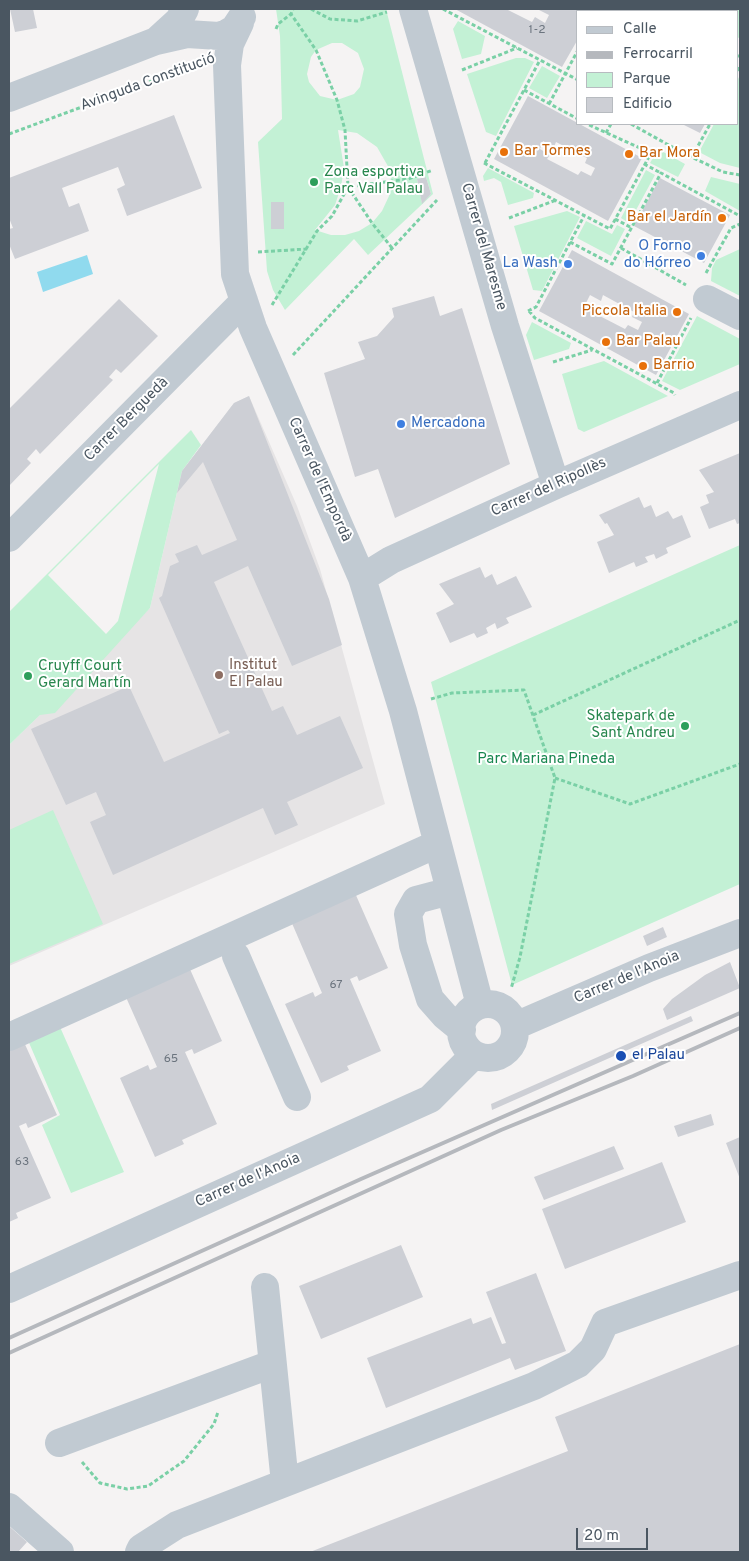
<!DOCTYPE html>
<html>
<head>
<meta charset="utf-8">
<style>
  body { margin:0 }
  #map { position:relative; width:749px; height:1561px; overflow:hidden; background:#f5f3f3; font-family:Overpass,sans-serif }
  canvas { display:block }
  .frame { position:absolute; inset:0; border:10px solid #4a5661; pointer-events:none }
  .legend { position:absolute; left:576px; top:10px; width:162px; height:115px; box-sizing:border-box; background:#fff; border:1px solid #b7bbc0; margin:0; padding:6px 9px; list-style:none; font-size:15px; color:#4a5661 }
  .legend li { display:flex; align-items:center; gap:10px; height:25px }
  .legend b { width:25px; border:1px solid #b7bbc0 }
  .scale { position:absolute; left:576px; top:1528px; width:72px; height:22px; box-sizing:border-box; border:2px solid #4a5661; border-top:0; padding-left:6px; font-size:15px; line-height:18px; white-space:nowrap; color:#4a5661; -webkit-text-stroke:4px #fff; paint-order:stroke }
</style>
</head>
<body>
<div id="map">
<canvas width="749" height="1561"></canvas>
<div class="frame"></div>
<ul class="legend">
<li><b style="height:6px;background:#c1cad2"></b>Calle</li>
<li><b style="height:6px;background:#b5b8bd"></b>Ferrocarril</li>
<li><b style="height:14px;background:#c3f1d5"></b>Parque</li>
<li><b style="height:14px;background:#cdcfd5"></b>Edificio</li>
</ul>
<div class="scale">20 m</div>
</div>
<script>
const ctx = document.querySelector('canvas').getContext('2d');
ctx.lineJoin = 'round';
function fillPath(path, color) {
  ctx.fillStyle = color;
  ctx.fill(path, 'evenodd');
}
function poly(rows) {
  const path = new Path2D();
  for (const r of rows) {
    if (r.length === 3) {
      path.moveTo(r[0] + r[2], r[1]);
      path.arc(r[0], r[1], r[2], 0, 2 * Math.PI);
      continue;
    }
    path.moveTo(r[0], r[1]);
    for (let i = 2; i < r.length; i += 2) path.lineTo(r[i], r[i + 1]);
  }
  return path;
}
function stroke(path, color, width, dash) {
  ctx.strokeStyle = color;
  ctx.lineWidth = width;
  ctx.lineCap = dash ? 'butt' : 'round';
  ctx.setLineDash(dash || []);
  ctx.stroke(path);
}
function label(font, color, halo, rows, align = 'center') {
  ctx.font = font + ' Overpass,sans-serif';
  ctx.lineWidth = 4;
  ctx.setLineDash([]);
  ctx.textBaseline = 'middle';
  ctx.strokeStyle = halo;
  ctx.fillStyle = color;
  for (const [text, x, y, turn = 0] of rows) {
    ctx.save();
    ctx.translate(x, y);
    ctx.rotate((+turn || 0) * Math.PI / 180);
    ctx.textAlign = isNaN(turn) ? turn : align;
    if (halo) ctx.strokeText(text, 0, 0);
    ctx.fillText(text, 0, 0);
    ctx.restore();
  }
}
const education = poly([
  [249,396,297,506,320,569,385,804,9,966,9,745,150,608,182,471,234,403]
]);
const green = poly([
  [276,9,386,9,433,194,368,255,354,239,285,310,273,290,267,271,258,142,282,119,280,36],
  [332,43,342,43,358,53,364,69,360,87,354,94,337,100,320,96,309,82,307,74,311,57,316,50],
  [338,130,357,133,377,147,389,168,391,180,389,196,382,211,372,223,359,231,345,235,331,235,315,230,335,205,341,187,344,168],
  [426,177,431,194,422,203,417,179],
  [272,202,284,202,283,229,271,229],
  [657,9,740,9,740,37,738,38,738,11,659,11],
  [458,21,485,36,481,54,462,59,453,29],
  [516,58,525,58,534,62,496,136,486,132,467,74],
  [542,66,560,76,547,98,529,88],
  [740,75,740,168,720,163,699,152,714,124,738,124,738,79],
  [658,149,685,164,678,177,650,163],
  [488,168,534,193,533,198,508,205,501,182,494,178,484,181,483,176],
  [646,170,655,175,629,223,621,218],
  [711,177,740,184,740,211,705,191],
  [567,211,580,217,542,291,533,290,514,226],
  [586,221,612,234,617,225,625,229,611,256,577,238],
  [740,249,740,296,711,281,712,268,716,260],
  [697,316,740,339,740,364,680,390,662,381],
  [532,322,571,343,569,349,534,360,526,335],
  [604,361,668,396,584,432,578,429,562,374],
  [191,430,201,445,182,471,150,608,55,713,40,715,9,745,9,612],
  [159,464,118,621,106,634,48,575],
  [740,545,740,884,512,985,431,682],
  [53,810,103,924,9,964,9,830],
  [60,1027,124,1172,71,1193,42,1125,60,1115,27,1038]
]);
const water = poly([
  [87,255,93,274,43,292,37,272]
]);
const building = poly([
  [10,9,33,9,37,28,15,32],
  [455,9,506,9,532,22,535,17,545,23,549,15,537,9,594,9,593,11,578,11,578,39,562,67],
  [528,96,642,158,608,221,494,159],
  [543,141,554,147,556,142,587,158,585,163,595,168,591,176,581,171,578,175,547,159,550,155,540,149],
  [174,115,202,188,127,216,117,189,125,185,118,167,62,188,69,207,79,203,89,231,15,259,9,244,9,229,13,228,9,218,9,178],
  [682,124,705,124,700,133],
  [426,177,431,194,422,204,417,179],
  [660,178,730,215,704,263,634,226],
  [271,202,284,202,284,229,271,229],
  [572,250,689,314,656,375,539,311],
  [590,295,601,301,603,295,634,312,632,317,642,322,638,330,628,325,625,329,594,313,596,308,586,303],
  [434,296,440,316,462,308,510,464,395,518,378,469,355,477,324,373,365,359,358,342,377,336,394,317,392,308],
  [119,299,158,336,121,373,116,369,109,377,113,380,40,454,36,449,27,459,31,463,9,486,9,409],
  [249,396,329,599,342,645,292,666,248,566,214,582,272,711,283,706,297,735,340,716,363,768,287,802,298,825,275,835,263,808,113,875,90,822,106,815,96,792,66,805,31,729,129,686,164,762,230,733,228,730,219,734,159,598,162,596,170,566,179,562,175,554,197,545,202,555,237,540,203,462,177,493,182,471,234,403],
  [740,453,740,523,737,524,735,519,709,529,700,507,709,503,706,495,714,492,699,470],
  [639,497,644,508,651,505,656,517,668,511,673,519,682,515,691,537,666,548,668,553,656,559,654,554,645,557,648,562,636,567,634,562,609,573,597,542,614,535,607,523,605,524,599,515],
  [480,567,485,578,492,574,497,585,516,576,532,607,506,618,509,623,497,629,495,623,486,628,488,633,477,638,474,633,450,643,436,613,454,604,439,584],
  [355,893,388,968,359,981,357,976,350,979,381,1051,347,1066,349,1070,321,1083,285,1004,313,992,315,997,322,993,291,921],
  [663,927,667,937,647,946,643,936],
  [730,962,740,988,667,1020,663,1009,672,999,705,975],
  [189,967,222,1041,194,1054,192,1049,185,1052,217,1124,182,1140,184,1144,155,1157,120,1078,148,1065,150,1070,157,1067,125,995],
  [691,1016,693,1021,492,1110,491,1104],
  [23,1040,57,1115,28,1128,26,1123,19,1126,51,1198,16,1213,18,1218,9,1222,9,1047],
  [711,1114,714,1125,678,1137,674,1126],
  [740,1137,740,1179,726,1143],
  [614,1146,624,1169,544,1200,534,1177],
  [662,1162,686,1222,565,1269,542,1209],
  [401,1245,423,1297,321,1339,299,1286],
  [536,1273,566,1351,515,1370,510,1358,386,1408,367,1358,471,1318,473,1324,491,1317,502,1344,506,1343,486,1292],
  [740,1344,740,1552,310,1552,568,1451,555,1417],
  [9,1526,27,1542,18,1552,9,1552]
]);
const path = poly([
  [311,9,330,19,357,21,387,12],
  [443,9,578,80],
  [610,9,614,11],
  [598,11,600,9],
  [645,11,650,9],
  [276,29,278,24,291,14],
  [738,56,740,56],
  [462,70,517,48],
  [738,71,740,65],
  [524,90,578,119],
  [549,104,578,50],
  [631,124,683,153,723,172,740,175],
  [606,133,611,124],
  [9,134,203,62],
  [692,157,710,124],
  [484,163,610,229,651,153,587,124],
  [485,163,540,60],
  [644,164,661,173],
  [509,218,556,200],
  [615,219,632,228],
  [570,242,612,264,661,173,740,216],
  [392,248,372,223,348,187,408,179,433,170],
  [621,248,686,285],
  [258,252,307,249],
  [706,273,731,228,740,224],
  [272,305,317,231,332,216,348,187,345,130,337,100,316,50,291,14,293,9],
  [528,311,536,307,584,216],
  [529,311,535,318,674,393,675,395],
  [293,355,437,200],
  [553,362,592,350],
  [657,383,691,318],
  [431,699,452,693,524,690,555,778,520,957,511,989],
  [533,715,740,620],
  [555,778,630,804,740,764],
  [82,1462,100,1483,127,1489,148,1486,184,1461,214,1424,218,1412]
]);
const minor = poly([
  [413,9,505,326,556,485],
  [240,23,230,44,227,65,235,274,253,328,362,578,403,711,480,1005],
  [156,41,179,20,185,9],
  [9,98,156,41,187,34,219,36,227,33,234,29,242,17],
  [707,299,740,316],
  [9,538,244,301],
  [362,578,391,560,556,485,740,405],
  [450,891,416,900,408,914,413,945,430,999,445,1016,462,1030],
  [236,956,297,1097],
  [488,1031,27],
  [515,1026,649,968,740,933],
  [9,1037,437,844],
  [265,1287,285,1483],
  [9,1289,430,1099,474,1055],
  [59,1443,272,1364],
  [9,1507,60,1552],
  [139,1552,141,1548,177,1525,534,1386,578,1364,593,1349,605,1323,740,1275]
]);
const rail = poly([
  [9,1338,361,1179,740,1013],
  [9,1353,501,1130,633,1076,740,1028]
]);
const markers = [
  [504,152,5,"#e8710a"],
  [629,154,5,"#e8710a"],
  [314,182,5,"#2e9e5b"],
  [722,218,5,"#e8710a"],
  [701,256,5,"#3f7fe0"],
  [568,264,5,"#3f7fe0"],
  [677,312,5,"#e8710a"],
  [606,342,5,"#e8710a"],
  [643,366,5,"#e8710a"],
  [401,424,5,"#3f7fe0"],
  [219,675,5,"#8d6e63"],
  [28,676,5,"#2e9e5b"],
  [685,726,5,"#2e9e5b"],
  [621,1056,6,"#1a4fb4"]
];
const numberNames = [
  ["1-2",537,31],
  ["67",336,986],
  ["65",171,1060],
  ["63",22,1163]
];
const streetNames = [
  ["Avinguda Constitució",148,83,-20],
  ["Carrer del Maresme",483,247,74],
  ["Carrer Berguedà",127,420,-45],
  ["Carrer de l'Empordà",319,480,66],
  ["Carrer del Ripollès",549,488,-24],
  ["Carrer de l'Anoia",627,978,-23],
  ["Carrer de l'Anoia",248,1181,-24]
];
const foodNames = [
  ["Bar Tormes",514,152],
  ["Bar Mora",639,154],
  ["Bar el Jardín",712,218,"right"],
  ["Piccola Italia",667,312,"right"],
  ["Bar Palau",616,342],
  ["Barrio",653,366]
];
const leisureNames = [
  ["Zona esportiva",324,173],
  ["Parc Vall Palau",324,190],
  ["Cruyff Court",38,667],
  ["Gerard Martín",38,684],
  ["Skatepark de",675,717,"right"],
  ["Sant Andreu",675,734,"right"]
];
const shopNames = [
  ["O Forno",691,247],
  ["do Hórreo",691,264],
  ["La Wash",558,264],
  ["Mercadona",411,424,"left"]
];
const educationNames = [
  ["Institut",229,666],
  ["El Palau",229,683]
];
const parkNames = [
  ["Parc Mariana Pineda",546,760]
];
const transitNames = [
  ["el Palau",632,1056]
];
fillPath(education, '#e6e4e5');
fillPath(green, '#c3f1d5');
fillPath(water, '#90daee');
fillPath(building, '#cdcfd5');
stroke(path, '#7ad0a6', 3, [4, 2.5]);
stroke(minor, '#c1cad2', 28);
stroke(rail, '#b5b8bd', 4);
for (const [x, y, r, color] of markers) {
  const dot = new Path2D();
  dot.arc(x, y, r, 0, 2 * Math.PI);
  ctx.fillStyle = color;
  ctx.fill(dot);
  stroke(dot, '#fff', 2);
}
label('12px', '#6b747e', null, numberNames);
label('15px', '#4a5661', '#fff', streetNames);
label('15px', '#c56008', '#fff', foodNames, 'left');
label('15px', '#27864d', '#fff', leisureNames, 'left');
label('15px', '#366cbe', '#fff', shopNames, 'right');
label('15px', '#785e54', '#fff', educationNames, 'left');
label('15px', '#17864f', '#fff', parkNames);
label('15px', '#164399', '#fff', transitNames, 'left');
</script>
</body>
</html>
